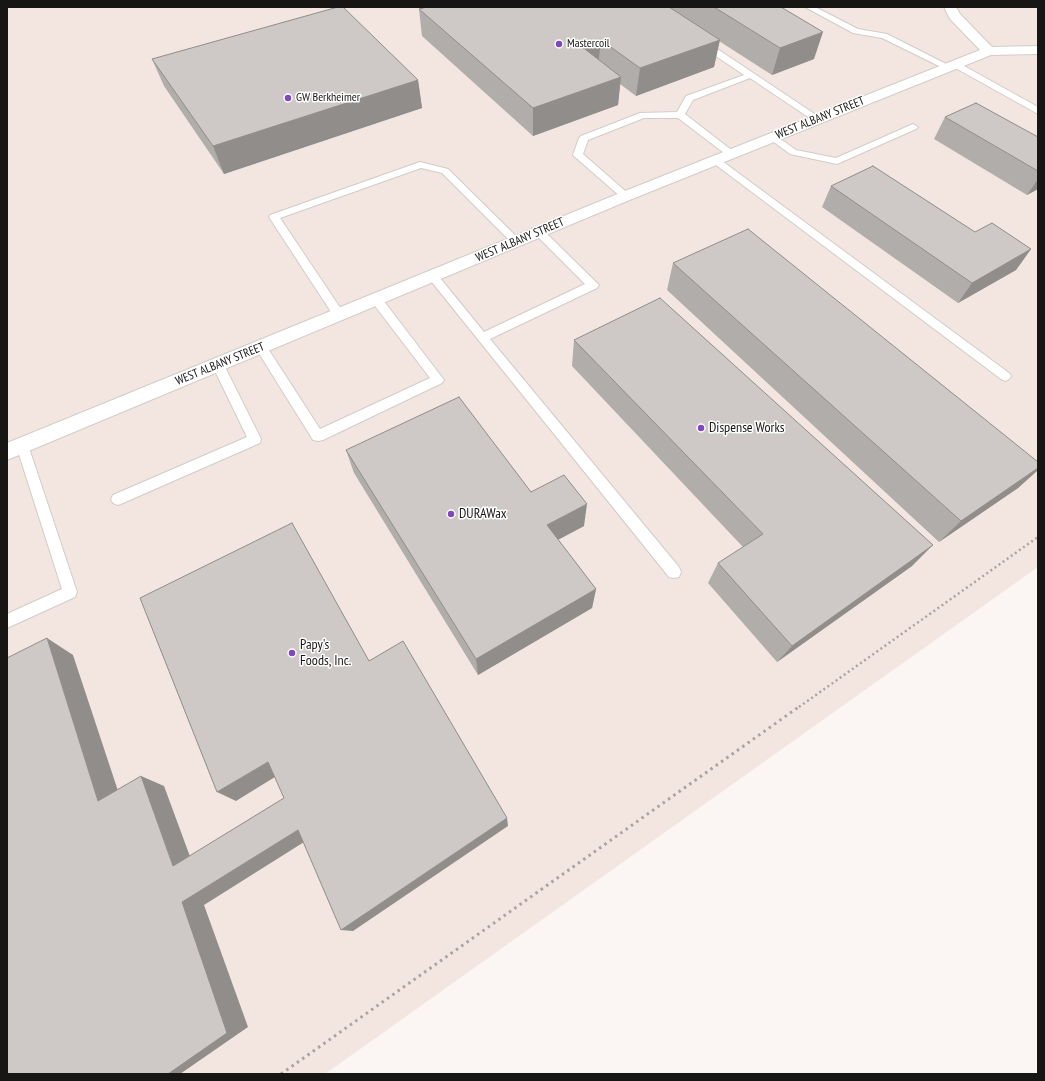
<!DOCTYPE html>
<html>
<head>
<meta charset="utf-8">
<style>
  body { margin:0 }
  #map { position:relative; width:1045px; height:1081px; overflow:hidden; background:#fbf6f3; font-family:"PT Sans Narrow",sans-serif }
  canvas { display:block }
  .frame { position:absolute; inset:0; border:8px solid #181615; pointer-events:none }
</style>
</head>
<body>
<div id="map">
<canvas width="1045" height="1081"></canvas>
<div class="frame"></div>
</div>
<script>
const ctx = document.querySelector('canvas').getContext('2d');
ctx.lineJoin = 'round';
function fillPath(path, color) {
  ctx.fillStyle = color;
  ctx.fill(path, 'evenodd');
}
function poly(rows) {
  const path = new Path2D();
  for (const r of rows) {
    path.moveTo(r[0], r[1]);
    for (let i = 2; i < r.length; i += 2) path.lineTo(r[i], r[i + 1]);
  }
  return path;
}
function stroke(path, color, width, dash) {
  ctx.strokeStyle = color;
  ctx.lineWidth = width;
  ctx.lineCap = dash ? 'butt' : 'round';
  ctx.setLineDash(dash || []);
  ctx.stroke(path);
}
function label(font, color, halo, rows, align = 'center') {
  ctx.font = font + ' "PT Sans Narrow",sans-serif';
  ctx.lineWidth = 3;
  ctx.setLineDash([]);
  ctx.textBaseline = 'middle';
  ctx.strokeStyle = halo;
  ctx.fillStyle = color;
  for (const [text, x, y, turn = 0] of rows) {
    ctx.save();
    ctx.translate(x, y);
    ctx.rotate((+turn || 0) * Math.PI / 180);
    ctx.textAlign = isNaN(turn) ? turn : align;
    if (halo) ctx.strokeText(text, 0, 0);
    ctx.fillText(text, 0, 0);
    ctx.restore();
  }
}
const built = poly([
  [7,7,1038,7,1038,567,325,1074,7,1074]
]);
const pathFar1 = poly([
  [799,707,1038,537]
]);
const path = poly([
  [281,1074,800,706]
]);
const lane = poly([
  [805,7,815,7,858,29,887,34,952,67,948,70,945,69,882,38,853,33,805,7],
  [698,40,704,40,822,119,817,122,814,121,750,78,693,100,685,114,734,152,736,154,734,156,728,156,678,118,644,118,588,140,583,154,631,196,626,199,622,198,575,157,573,155,579,138,581,136,640,113,677,112,686,96,744,75,698,44,697,42,698,40],
  [955,61,1038,107,1038,114,952,66,951,64,955,61],
  [913,124,918,127,916,129,837,164,790,154,767,137,769,135,775,135,796,150,836,158,913,124],
  [715,157,718,158,1009,373,1011,376,1009,379,1005,381,1001,379,712,162,710,160,715,157],
  [420,162,448,169,521,241,520,243,512,243,442,173,421,168,280,218,345,315,343,318,339,319,335,318,269,217,270,215,420,162],
  [539,229,543,230,599,285,597,288,490,339,679,567,681,572,679,577,674,578,669,577,427,276,428,273,436,273,484,332,585,284,535,234,534,232,539,229],
  [376,295,380,296,444,380,442,383,323,440,318,441,313,440,255,347,257,344,261,343,265,344,320,429,430,378,372,302,370,299,372,296,376,295],
  [218,361,222,362,224,365,261,439,260,443,123,503,118,505,113,503,111,499,113,495,247,437,212,365,214,362,218,361],
  [22,440,27,441,28,445,77,592,75,597,7,628,7,614,62,589,16,445,17,441,22,440]
]);
const street = poly([
  [944,7,956,7,960,14,992,47,1038,46,1038,54,991,55,632,199,7,460,7,443,620,193,980,50,950,19,944,7]
]);
const wall = poly([
  [427,7,781,7,814,59,772,75,719,41,714,67,636,96,620,84,618,105,533,136,422,36,419,9],
  [152,59,418,80,422,108,224,174,164,86],
  [945,117,1038,137,1038,189,1027,195,934,139],
  [831,186,975,232,1031,249,1016,270,958,303,822,207],
  [673,263,1038,462,1038,470,1018,488,939,542,667,290],
  [574,340,912,566,777,662,708,583,718,563,743,547,572,366],
  [346,450,531,492,584,526,558,540,596,589,592,608,478,675,354,473]
]);
const shadedWall = poly([
  [823,32,814,59,772,75,780,48],
  [601,40,598,67,581,46],
  [720,40,714,67,636,96,640,68],
  [621,77,618,105,533,136,533,108],
  [418,80,422,108,224,174,213,146],
  [1038,179,1038,189,1027,195],
  [1031,249,1016,270,958,303,972,283],
  [1038,468,1038,470,1018,488,939,542,961,521],
  [587,504,584,526,546,546,547,525],
  [933,545,912,566,777,662,792,646],
  [596,589,592,608,478,675,476,659],
  [47,638,73,655,124,809,98,801],
  [268,762,283,772,236,801,217,792],
  [141,776,164,786,195,870,173,866],
  [507,818,508,826,353,931,341,930],
  [298,830,312,837,204,905,248,1027,180,1074,168,1074,182,902]
]);
const building = poly([
  [338,7,343,7,418,80,213,146,152,59,338,7],
  [427,7,669,7,720,40,640,68,601,40,581,46,621,77,533,108,419,9,427,7],
  [714,7,781,7,823,32,780,48,714,7],
  [976,103,1038,137,1038,171,945,117,976,103],
  [873,166,975,232,992,223,1031,249,972,283,831,186,873,166],
  [748,229,1038,462,1038,468,961,521,673,263,748,229],
  [660,298,933,545,792,646,718,563,763,534,574,340,660,298],
  [459,397,531,492,564,475,587,504,547,525,596,589,476,659,346,450,459,397],
  [292,523,369,661,403,641,507,818,341,930,298,830,182,902,227,1033,168,1074,7,1074,7,658,47,638,98,801,141,776,173,866,284,798,268,762,217,792,140,598,292,523]
]);
const markers = [
  [559,44,4,"#8048bf"],
  [288,98,4,"#8048bf"],
  [701,428,4,"#8048bf"],
  [451,514,4,"#8048bf"],
  [292,653,4,"#8048bf"]
];
const farPoinames = [
  ["Mastercoil",567,44],
  ["GW Berkheimer",296,98]
];
const farStreetnames = [
  ["WEST ALBANY STREET",820,118,-22],
  ["WEST ALBANY STREET",520,240,-23],
  ["WEST ALBANY STREET",220,364,-22]
];
const poiNames = [
  ["Dispense Works",709,428],
  ["DURAWax",459,514],
  ["Papy's",300,645],
  ["Foods, Inc.",300,661]
];
fillPath(built, '#f3e6e0');
stroke(lane, '#d1ccc9', 2);
stroke(street, '#d1ccc9', 2);
stroke(pathFar1, '#a8a4a2', 2.5, [2, 3]);
stroke(path, '#a8a4a2', 3, [2.5, 4]);
fillPath(lane, '#fff');
fillPath(street, '#fff');
fillPath(wall, '#b1adaa');
fillPath(shadedWall, '#908d8b');
fillPath(building, '#cec9c6');
stroke(building, '#908d8b', 1);
for (const [x, y, r, color] of markers) {
  const dot = new Path2D();
  dot.arc(x, y, r, 0, 2 * Math.PI);
  ctx.fillStyle = color;
  ctx.fill(dot);
  stroke(dot, '#fff', 1.5);
}
label('12px', '#181615', '#fff', farPoinames, 'left');
label('12px', '#181615', '#fff', farStreetnames);
label('14px', '#181615', '#fff', poiNames, 'left');
</script>
</body>
</html>
